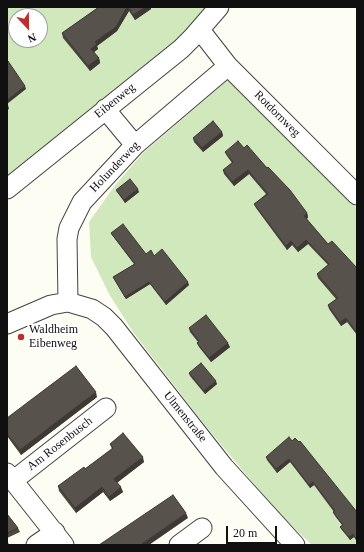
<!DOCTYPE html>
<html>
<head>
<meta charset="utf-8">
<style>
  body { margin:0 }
  #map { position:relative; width:364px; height:552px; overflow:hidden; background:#fefdf3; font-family:Georgia,serif }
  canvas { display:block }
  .frame { position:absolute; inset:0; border:8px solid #101010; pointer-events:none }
  .north { position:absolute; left:8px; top:8px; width:40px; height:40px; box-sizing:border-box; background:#fff; border:1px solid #9f9f9f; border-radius:50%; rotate:158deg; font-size:11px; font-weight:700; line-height:16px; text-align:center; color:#101010 }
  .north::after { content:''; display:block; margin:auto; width:14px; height:18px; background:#bb2f2c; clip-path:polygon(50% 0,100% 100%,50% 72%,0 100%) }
  .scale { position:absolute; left:226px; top:526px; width:51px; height:18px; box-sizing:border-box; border:2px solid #101010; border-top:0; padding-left:5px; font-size:12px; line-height:14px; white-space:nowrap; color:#101010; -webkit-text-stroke:3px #fff; paint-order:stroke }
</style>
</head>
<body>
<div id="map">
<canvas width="364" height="552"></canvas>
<div class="frame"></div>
<div class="north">N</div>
<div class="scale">20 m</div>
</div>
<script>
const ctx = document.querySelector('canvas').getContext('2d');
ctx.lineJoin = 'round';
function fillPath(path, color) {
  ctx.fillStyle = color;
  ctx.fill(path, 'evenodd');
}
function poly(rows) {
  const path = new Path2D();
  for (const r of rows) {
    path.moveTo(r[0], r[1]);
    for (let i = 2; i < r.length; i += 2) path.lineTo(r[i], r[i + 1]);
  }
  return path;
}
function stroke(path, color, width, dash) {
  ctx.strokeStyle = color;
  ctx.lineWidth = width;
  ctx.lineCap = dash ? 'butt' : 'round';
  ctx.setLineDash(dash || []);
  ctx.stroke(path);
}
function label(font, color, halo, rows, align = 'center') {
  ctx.font = font + ' Georgia,serif';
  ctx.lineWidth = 4;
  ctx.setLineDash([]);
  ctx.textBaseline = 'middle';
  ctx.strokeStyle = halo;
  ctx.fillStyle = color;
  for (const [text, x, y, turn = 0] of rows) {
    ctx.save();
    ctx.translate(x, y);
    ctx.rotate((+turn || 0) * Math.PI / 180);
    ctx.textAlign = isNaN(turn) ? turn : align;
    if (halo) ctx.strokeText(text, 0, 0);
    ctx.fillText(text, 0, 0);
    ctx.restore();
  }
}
const green = poly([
  [7,7,211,7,194,28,7,182],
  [16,16,40,16,40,40,16,40],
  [229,79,357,208,357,545,312,545,278,513,204,424,133,332,109,294,91,257,89,222,116,184,144,152]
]);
const minor = poly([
  [200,30,228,66,357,195],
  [105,109,135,145],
  [7,189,181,49,193,37,219,7],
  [68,302,67,239,69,228,82,202,135,145,228,66],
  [7,324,51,305,68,302,92,309,104,317,114,327,224,467,295,545],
  [7,473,64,545],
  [14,480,106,408],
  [36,545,55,532],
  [179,545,202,528]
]);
const wall = poly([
  [99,7,151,9,135,20,129,11,117,31,97,46,98,49,94,52,99,58,100,63,90,71,63,38,62,33],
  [222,132,223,136,203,152,194,142,193,138],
  [244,148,267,168,307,213,308,217,307,219,328,244,357,268,357,335,347,322,341,326,329,309,328,305,336,299,318,278,317,274,328,265,308,244,298,252,292,245,287,250,256,208,254,204,266,194,249,174,234,186,224,174,223,170,232,163,227,156,225,152],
  [116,190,139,192,125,203,117,192],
  [111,233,146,254,154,256,189,285,166,305,150,284,126,299,113,277,134,264,112,235],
  [189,328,230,347,211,362,199,347,197,343,198,342,190,332],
  [189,373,217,384,205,394,190,376],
  [97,397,21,455,7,436,7,418],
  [292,441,357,512,357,542,354,537,350,540,342,530,340,527,342,525,335,516,333,512,334,512,314,485,310,488,290,462,277,473,267,460,266,457],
  [110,444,144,462,117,483,123,492,110,501,103,492,76,513,59,491,58,486,85,469,112,449],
  [7,514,18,528,20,532,7,538],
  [7,539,9,545,7,545]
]);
const shadedWall = poly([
  [128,7,129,11,117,31,97,46,98,49,93,53,91,49,95,42],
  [146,7,151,7,151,9,135,20,133,15],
  [99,58,100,63,90,71,88,66],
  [25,86,26,89,7,104,7,100],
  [8,105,9,109,7,110,7,106],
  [222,132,223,136,203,152,202,148],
  [248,170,249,174,234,186,232,182],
  [138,189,139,192,125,203,124,200],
  [307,213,308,217,306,220,304,216],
  [306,240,308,244,298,252,297,248],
  [291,241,292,245,287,250,286,246],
  [149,282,150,284,126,299,125,297],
  [188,282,189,285,166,305,165,302],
  [346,318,347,322,341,326,340,322],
  [228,343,230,347,211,362,209,358],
  [216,381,217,384,205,394,204,391],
  [96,392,97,397,21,455,20,450],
  [143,457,144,462,116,483,114,479],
  [289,459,290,462,277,473,276,469],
  [313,482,314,485,310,488,309,485],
  [102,487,103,492,76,513,75,508],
  [121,487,123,492,110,501,109,497],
  [186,513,188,518,149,545,140,545],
  [353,534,354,537,350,540,349,537]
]);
const building = poly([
  [99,7,127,7,116,27,95,42,97,44,91,49,99,58,88,66,62,33,99,7],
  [128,7,146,7,133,15,128,7],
  [7,61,8,61,25,86,7,100,7,61],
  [213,121,222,132,202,148,193,138,213,121],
  [238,141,244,148,247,145,267,168,268,167,290,190,307,213,304,216,328,244,332,241,357,268,357,333,346,318,340,322,328,305,338,298,317,274,329,264,306,240,297,248,291,241,286,246,254,204,268,194,248,170,232,182,223,170,233,162,225,152,238,141],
  [130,179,138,189,124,200,116,190,130,179],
  [123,224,146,254,151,250,154,256,162,249,188,282,165,302,149,282,125,297,113,277,135,264,111,233,123,224],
  [206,315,228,343,209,358,197,343,199,341,189,328,206,315],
  [201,363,216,381,204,391,189,373,201,363],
  [76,366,96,392,20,450,7,434,7,418,76,366],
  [123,433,143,457,114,479,121,487,109,497,102,487,75,508,58,486,84,467,85,469,113,448,110,444,123,433],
  [289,437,292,441,295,438,299,442,300,441,357,512,357,540,353,534,349,537,340,527,343,525,333,512,335,511,313,482,309,485,289,459,276,469,266,457,289,437],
  [173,495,186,513,140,545,99,545,173,495],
  [7,514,18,528,7,533,7,514]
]);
const markers = [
  [21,337,4,"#bb2f2c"]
];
const streetNames = [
  ["Eibenweg",115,101,-39],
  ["Rotdornweg",277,114,45],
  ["Holunderweg",115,167,-46],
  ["Ulmenstraße",185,417,51],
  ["Am Rosenbusch",60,444,-38]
];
const poiNames = [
  ["Waldheim",29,330],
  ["Eibenweg",29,344]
];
fillPath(green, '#d1e8bd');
stroke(minor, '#434343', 21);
stroke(minor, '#fff', 19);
fillPath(wall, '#4c4741');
fillPath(shadedWall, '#3e3935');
fillPath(building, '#58524c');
stroke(building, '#3e3935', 1);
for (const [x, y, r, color] of markers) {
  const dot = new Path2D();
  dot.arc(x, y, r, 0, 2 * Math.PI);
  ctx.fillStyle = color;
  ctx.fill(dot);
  stroke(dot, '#fff', 1.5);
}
label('12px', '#101010', '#fff', streetNames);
label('12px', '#101010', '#fff', poiNames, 'left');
</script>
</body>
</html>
